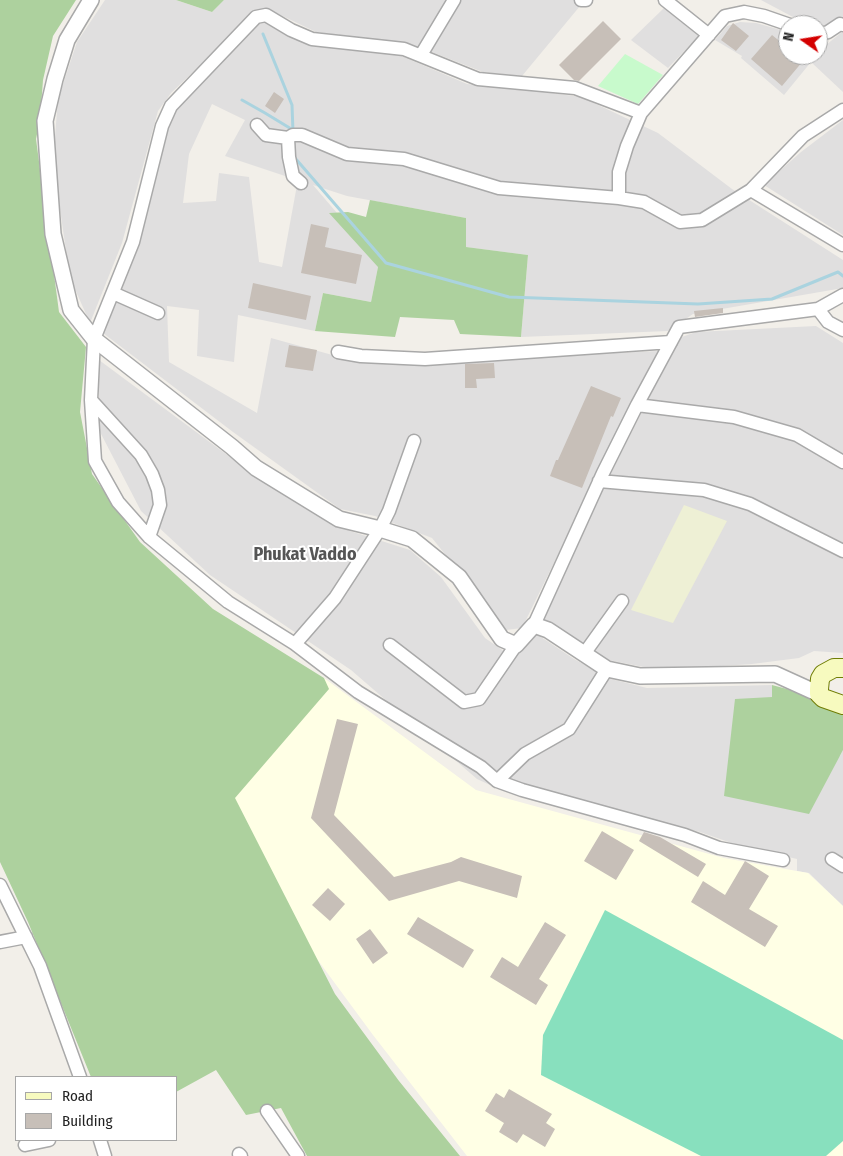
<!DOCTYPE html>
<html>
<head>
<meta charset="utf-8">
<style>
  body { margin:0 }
  #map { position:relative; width:843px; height:1156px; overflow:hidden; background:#f2efe9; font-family:"Fira Sans Condensed",sans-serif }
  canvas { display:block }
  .legend { position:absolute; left:15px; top:1076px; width:162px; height:65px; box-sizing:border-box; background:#fff; border:1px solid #a7a7a7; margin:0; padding:6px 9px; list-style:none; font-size:15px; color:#222 }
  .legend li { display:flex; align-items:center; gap:10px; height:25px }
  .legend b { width:25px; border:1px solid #a7a7a7 }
  .north { position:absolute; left:778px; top:15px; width:50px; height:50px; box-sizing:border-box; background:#fff; border:1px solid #a7a7a7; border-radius:50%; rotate:283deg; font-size:14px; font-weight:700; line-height:20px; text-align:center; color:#222 }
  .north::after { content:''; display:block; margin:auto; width:18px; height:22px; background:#d40000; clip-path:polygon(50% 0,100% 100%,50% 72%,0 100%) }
</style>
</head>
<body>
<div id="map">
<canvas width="843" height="1156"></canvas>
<ul class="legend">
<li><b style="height:6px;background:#f7fabf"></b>Road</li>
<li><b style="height:14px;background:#c7bfb8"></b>Building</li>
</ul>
<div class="north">N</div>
</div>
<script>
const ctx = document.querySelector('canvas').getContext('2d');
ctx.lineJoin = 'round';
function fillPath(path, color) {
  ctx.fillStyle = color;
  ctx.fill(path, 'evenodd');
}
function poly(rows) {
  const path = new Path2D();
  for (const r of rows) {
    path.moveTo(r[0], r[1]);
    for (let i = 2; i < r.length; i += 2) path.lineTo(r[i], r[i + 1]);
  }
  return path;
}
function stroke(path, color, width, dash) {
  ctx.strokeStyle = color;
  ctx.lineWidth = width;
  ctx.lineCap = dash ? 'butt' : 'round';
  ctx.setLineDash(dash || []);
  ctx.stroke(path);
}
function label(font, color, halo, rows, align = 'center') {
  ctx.font = font + ' "Fira Sans Condensed",sans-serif';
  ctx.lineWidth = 4;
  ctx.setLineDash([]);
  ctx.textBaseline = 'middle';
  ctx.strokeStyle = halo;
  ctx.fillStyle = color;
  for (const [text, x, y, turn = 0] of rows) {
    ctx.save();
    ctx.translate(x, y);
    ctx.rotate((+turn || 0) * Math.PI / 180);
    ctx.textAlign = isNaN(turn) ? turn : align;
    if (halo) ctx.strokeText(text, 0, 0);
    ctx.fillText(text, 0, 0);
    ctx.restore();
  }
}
const residential = poly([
  [105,0,176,0,212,12,224,0,585,0,522,76,483,72,411,44,316,32,270,10,256,12,171,93,158,111,122,243,90,323,70,278,53,161,58,99,77,42],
  [761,0,843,0,843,18,842,18,840,21,819,27,818,25,815,25,793,17],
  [664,8,699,36,668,68,631,40],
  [268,22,308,44,397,54,467,84,522,89,581,97,658,133,732,189,843,260,843,288,693,314,668,331,521,337,528,255,465,247,466,218,347,196,313,185,379,262,371,302,323,293,315,331,238,315,234,362,197,356,199,310,167,306,169,362,257,413,271,338,336,356,376,364,658,351,522,628,506,630,432,538,375,516,340,509,233,432,103,333,127,271,162,140,176,108,258,24],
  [212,104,245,120,225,156,303,182,297,185,282,267,259,262,249,177,219,173,216,201,183,203,189,154],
  [740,22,756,23,788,32,788,55,818,55,818,42,826,45,842,32,843,33,843,92,811,62,784,95,741,58,742,56,715,40,727,26],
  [843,120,843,235,764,185,801,152],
  [816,326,843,343,843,653,814,651,799,658,752,664,659,670,608,660,542,620,604,487,679,338,696,332],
  [99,360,238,463,288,495,350,531,410,550,441,577,485,638,511,656,532,631,574,659,611,679,647,688,772,685,772,697,840,756,843,750,843,906,809,873,797,871,797,859,740,846,700,832,507,781,490,785,477,779,351,670,210,575,141,511,99,430]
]);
const education = poly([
  [324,678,476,790,724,858,808,873,843,906,843,1156,467,1156,373,1035,281,910,215,803,281,697]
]);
const farmland = poly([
  [684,505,727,521,673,623,631,610]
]);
const forest = poly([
  [0,0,76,0,53,36,43,80,40,120,36,139,59,312,86,347,80,412,92,474,140,542,213,609,324,678,329,689,235,798,335,994,399,1081,460,1156,307,1156,281,1108,246,1115,216,1070,176,1092,176,1077,91,1077,28,922,0,862],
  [176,0,224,0,212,12],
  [370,200,466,218,466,247,528,255,521,337,460,334,454,320,400,317,395,337,315,331,323,293,371,302,378,267,329,213,348,212,366,217],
  [772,685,787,689,843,713,843,750,809,814,724,796,735,699,772,697]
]);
const park = poly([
  [625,54,663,75,638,104,598,86]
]);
const pitch = poly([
  [605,910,843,1040,843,1141,826,1156,701,1156,541,1075,543,1035]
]);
const stream = poly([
  [263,34,292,105,293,132],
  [242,100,265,113,293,130],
  [295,158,386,263,509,297,698,304,772,299,838,272,843,276]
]);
const building = poly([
  [603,21,621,39,579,81,574,80,559,65],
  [733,23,749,36,736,51,721,40],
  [772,35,788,48,788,55,796,55,803,61,782,86,751,59],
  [274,92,284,99,275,113,265,106],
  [311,224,329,228,325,247,362,255,356,284,301,273],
  [253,283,311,296,306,320,248,308],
  [723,308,723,313,695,317,694,311],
  [289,345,317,350,313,371,285,367],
  [494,363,495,378,476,379,477,388,465,388,465,364],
  [591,386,621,398,613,417,611,416,582,488,550,476,556,460,558,460],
  [337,719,358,724,334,815,394,877,451,862,461,857,522,876,517,898,459,881,389,901,311,818],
  [602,831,634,850,616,880,584,861],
  [644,832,660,837,706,864,698,877,639,841],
  [745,861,769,876,749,909,778,926,765,947,691,902,703,881,725,895],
  [328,888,345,904,330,921,312,905],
  [418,917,474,950,463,968,407,934],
  [545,922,566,935,539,979,548,985,536,1005,490,977,502,957,518,967],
  [370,929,388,953,373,964,356,939],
  [509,1089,552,1114,546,1123,555,1129,545,1147,523,1134,517,1143,499,1132,504,1123,485,1111,496,1093,504,1098]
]);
const minor = poly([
  [581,0,586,0],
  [665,0,709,35],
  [818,35,828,32,840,24,843,25],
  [421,55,454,0],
  [641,113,725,16,744,12,764,16,790,25],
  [257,125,266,135,288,138],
  [301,183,293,176,289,157,288,138,293,135,302,135,347,154,404,159,499,188,619,198],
  [751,190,843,245],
  [113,293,158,313],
  [818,309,828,322,843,330],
  [338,352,361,356,425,359,671,342],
  [91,400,141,455,152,474,158,490,160,505,149,537],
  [637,405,734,417,797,435,843,462],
  [599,481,704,490,750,504,843,551],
  [534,625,603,473,637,405,679,327,818,309,843,295],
  [295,644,335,598,380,529,389,511,414,441],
  [390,645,464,702,479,699,516,645],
  [584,654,622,601],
  [607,669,569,729,525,754,497,781,481,767,358,692,295,644,228,602,149,537,118,502,95,461,91,400,94,339,133,242,162,126,171,106,256,17,266,15,291,30,312,39,404,49,478,79,575,88,641,113,627,146,619,172,619,198,644,202,680,222,702,220,751,190,803,136,843,110],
  [497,781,522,790,685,835,719,848,783,860],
  [832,859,843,866],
  [0,885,40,966,80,1077],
  [0,942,26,937],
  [267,1111,298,1156],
  [100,1140,105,1156],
  [25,1145,49,1140],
  [239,1154,241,1156]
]);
const tertiary = poly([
  [91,0,67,40,55,79,45,121,53,234,71,310,94,339,232,447,256,468,339,519,380,529,412,539,459,577,502,639,516,645,534,625,548,630,607,669,640,676,775,674,819,694]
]);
const secondary = poly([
  [843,668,834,668,823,674,820,679,819,689,819,694,823,698,843,705]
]);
const neighbourhoodNames = [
  ["Phukat Vaddo",305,555]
];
fillPath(residential, '#e0dfdf');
fillPath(education, '#ffffe5');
fillPath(farmland, '#eef0d5');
fillPath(forest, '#add19e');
fillPath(park, '#c8facc');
fillPath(pitch, '#88e0be');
stroke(stream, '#aad3df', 3);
fillPath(building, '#c7bfb8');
stroke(minor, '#a9a9a9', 15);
stroke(tertiary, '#a9a9a9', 18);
stroke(secondary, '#707d05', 20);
stroke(minor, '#fff', 12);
stroke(tertiary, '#fff', 15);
stroke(secondary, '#f7fabf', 18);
label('bold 18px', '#555', '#fff', neighbourhoodNames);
</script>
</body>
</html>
